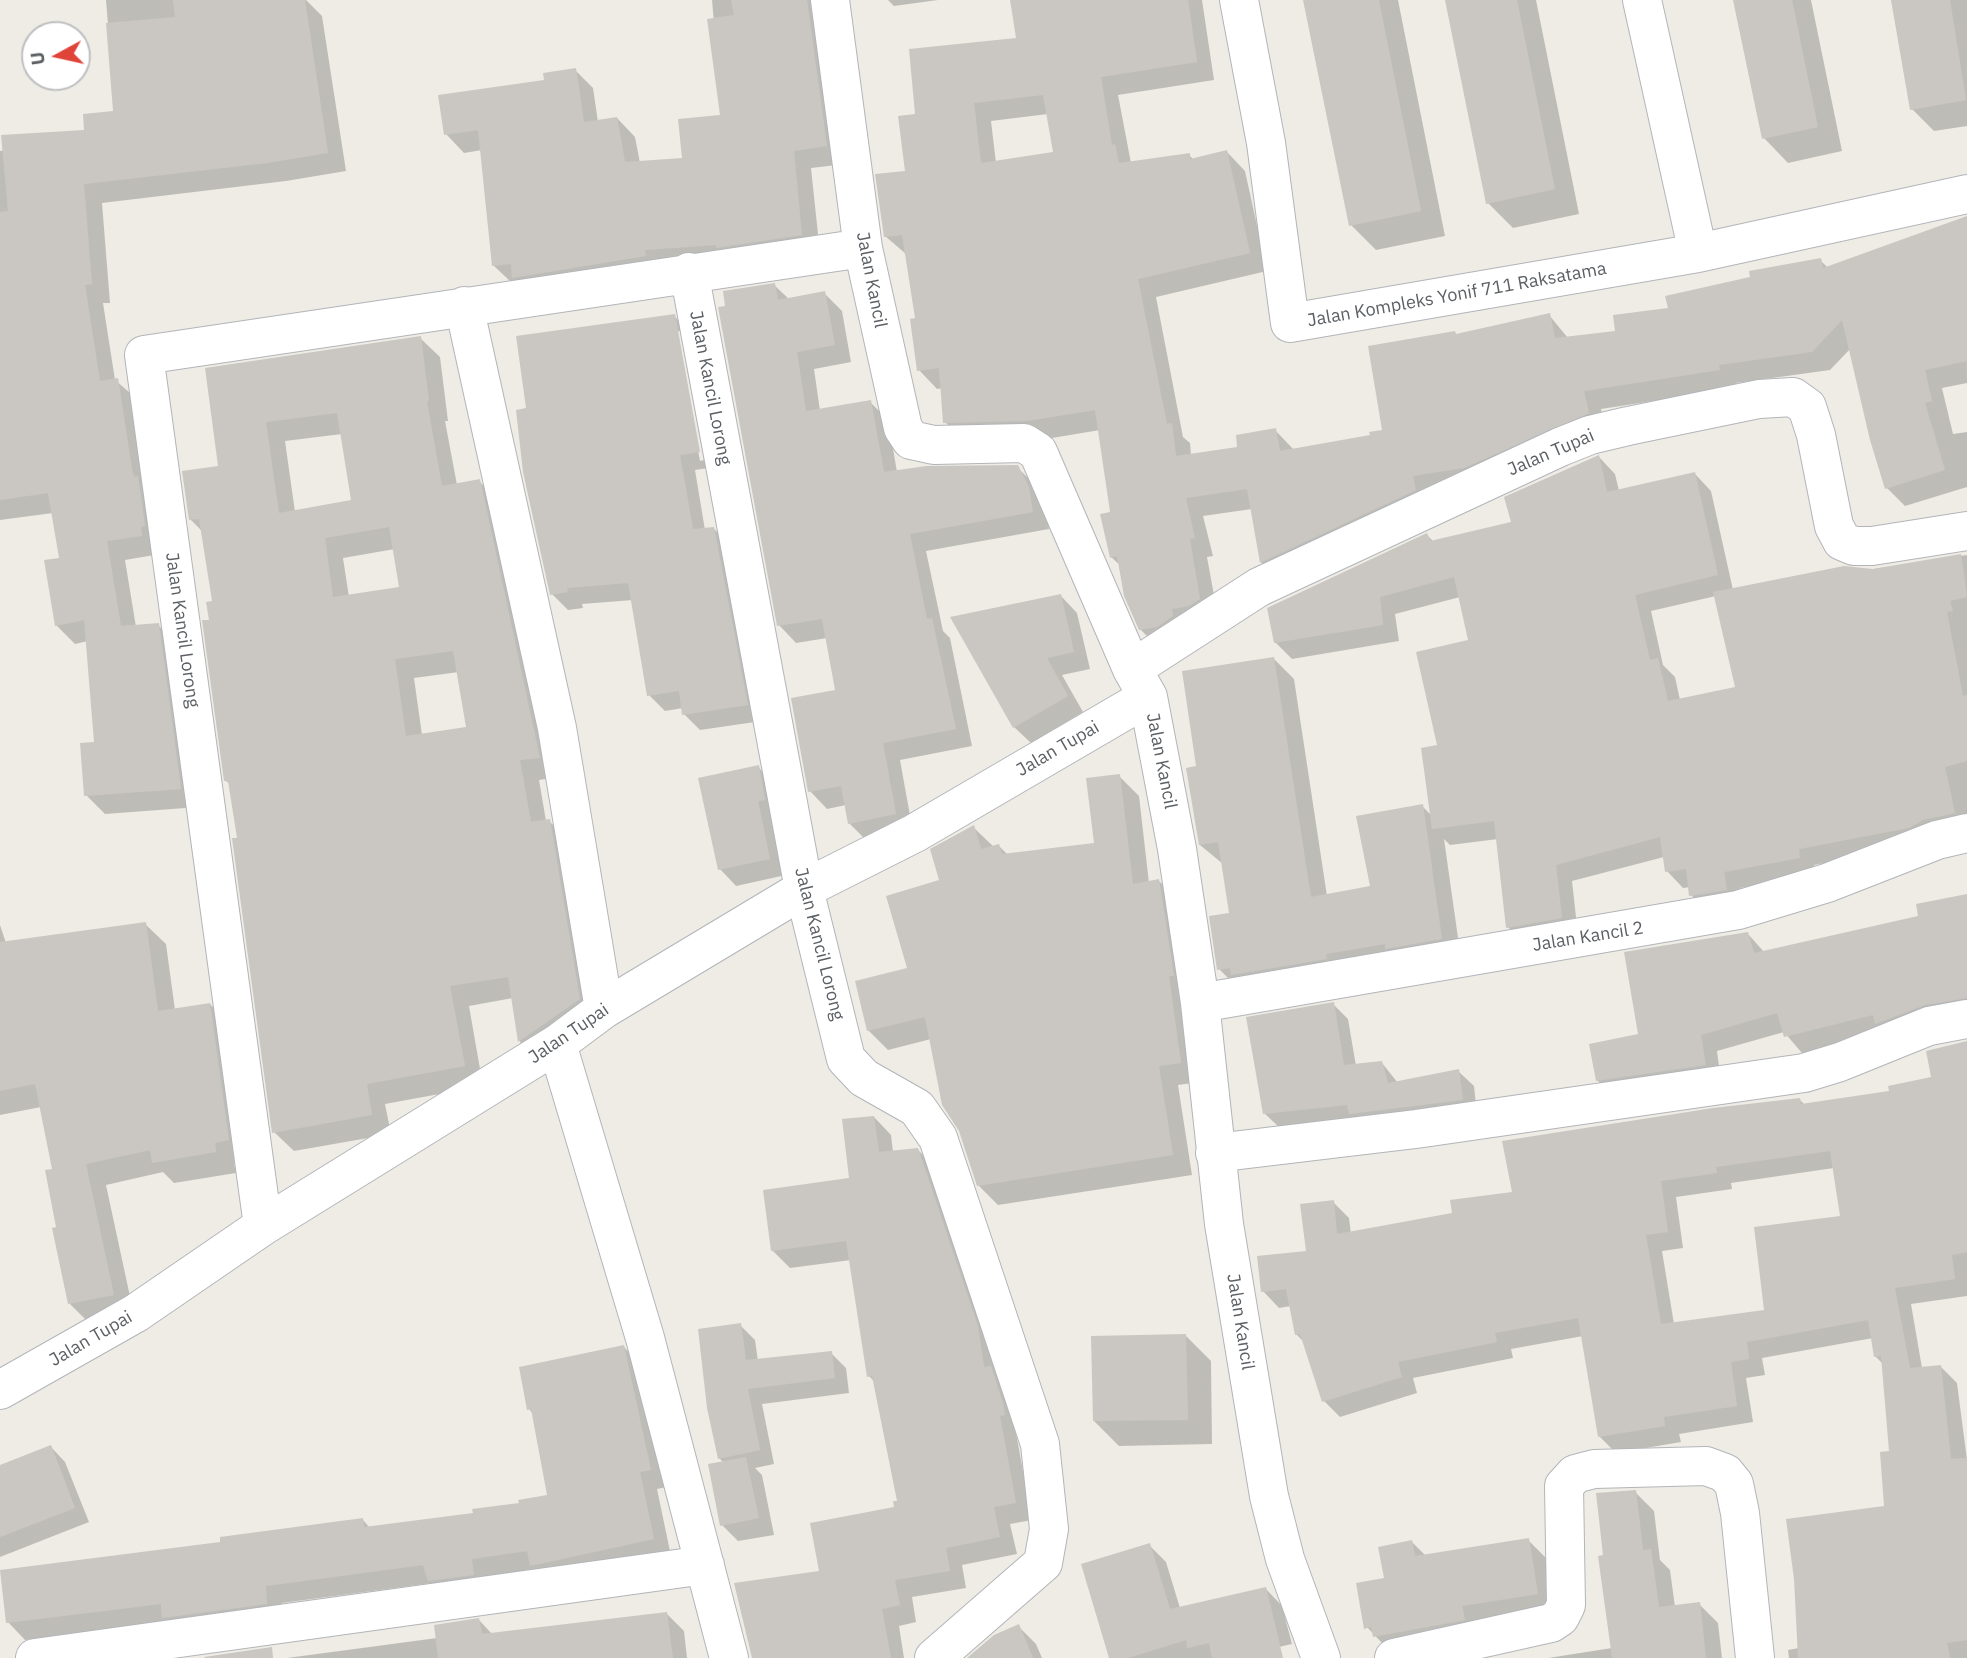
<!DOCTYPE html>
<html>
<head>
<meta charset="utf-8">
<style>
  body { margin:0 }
  #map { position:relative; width:1967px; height:1658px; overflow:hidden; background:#eeece5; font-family:"IBM Plex Sans",sans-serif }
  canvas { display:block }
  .north { position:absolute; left:21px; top:21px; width:70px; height:70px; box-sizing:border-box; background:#fff; border:2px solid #bebfc1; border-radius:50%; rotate:262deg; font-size:19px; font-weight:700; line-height:28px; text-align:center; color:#5c6064 }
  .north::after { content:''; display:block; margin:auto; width:24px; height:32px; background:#e04439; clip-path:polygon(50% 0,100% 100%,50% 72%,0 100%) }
</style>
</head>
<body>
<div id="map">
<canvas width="1967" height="1658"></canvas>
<div class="north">U</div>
</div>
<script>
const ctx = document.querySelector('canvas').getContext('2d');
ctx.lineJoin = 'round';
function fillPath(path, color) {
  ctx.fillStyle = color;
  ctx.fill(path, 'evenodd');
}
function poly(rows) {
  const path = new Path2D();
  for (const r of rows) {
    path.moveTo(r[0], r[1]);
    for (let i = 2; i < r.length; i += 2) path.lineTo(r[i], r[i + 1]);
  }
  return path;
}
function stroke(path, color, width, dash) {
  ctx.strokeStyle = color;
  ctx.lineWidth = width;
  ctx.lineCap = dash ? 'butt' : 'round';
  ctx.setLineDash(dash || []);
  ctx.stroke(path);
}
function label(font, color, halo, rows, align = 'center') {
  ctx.font = font + ' "IBM Plex Sans",sans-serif';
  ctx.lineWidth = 7;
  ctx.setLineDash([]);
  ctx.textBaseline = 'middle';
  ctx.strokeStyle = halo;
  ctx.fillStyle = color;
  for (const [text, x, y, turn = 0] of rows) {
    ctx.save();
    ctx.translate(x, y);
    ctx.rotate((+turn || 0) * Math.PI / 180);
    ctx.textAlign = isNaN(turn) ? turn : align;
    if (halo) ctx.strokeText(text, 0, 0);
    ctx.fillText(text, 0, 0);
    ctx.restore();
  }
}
const shadow = poly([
  [106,0,306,0,322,16,346,171,286,181,102,203,110,303,103,303,115,380,137,399,160,554,125,560,136,627,158,625,177,644,199,807,105,814,86,795,96,743,88,641,75,644,56,625,61,560,53,513,0,520,0,151,86,131,115,112],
  [712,0,820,0,845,164,811,168,820,253,512,283,493,265,482,150,464,153,446,134,575,70,593,88,598,122,617,118,635,137,640,163,684,159,722,117],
  [888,0,938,0,894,6],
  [1012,0,1202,0,1214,80,1118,95,1131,163,1189,155,1194,160,1227,152,1245,171,1267,271,1156,297,1183,437,1190,443,1191,455,1240,449,1275,430,1294,450,1372,437,1384,431,1455,333,1457,335,1549,315,1568,338,1617,332,1670,309,1820,260,1828,268,1966,218,1967,383,1942,388,1953,434,1967,432,1967,487,1905,506,1887,488,1851,348,1830,370,1736,383,1737,388,1601,409,1606,431,1279,580,1261,562,1252,509,1203,516,1213,556,1207,557,1218,617,1159,648,1140,629,1121,566,1111,557,1112,514,1100,430,1046,439,963,440,945,422,942,388,937,389,919,370,917,319,906,254,885,236,907,173,917,116,1018,40],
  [1048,114,1055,153,996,163,991,121],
  [1305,0,1398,0,1445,236,1376,250,1351,225],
  [1447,0,1536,0,1579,214,1513,228,1488,203],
  [1735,0,1811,0,1842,151,1788,163,1764,138],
  [1893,0,1967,0,1967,126,1934,131,1912,109],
  [774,285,789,299,824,293,842,311,851,362,814,369,820,411,870,402,888,420,897,472,1017,467,1035,485,1046,506,1049,529,926,551,943,631,950,638,972,746,900,760,913,832,867,841,849,823,846,805,827,809,810,791,837,691,827,638,796,643,779,625],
  [674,316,690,332,715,467,695,470,705,530,714,529,730,545,762,721,700,730,684,714,683,708,665,711,649,695,633,600,582,604,583,608,568,610,552,594,528,410],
  [676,331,680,331,704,460,700,461],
  [420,338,440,357,448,421,445,421,457,485,479,481,499,501,558,777,539,780,546,821,549,821,569,840,599,1019,539,1061,520,1042,513,998,469,1006,483,1086,385,1104,391,1134,294,1151,274,1132,239,839,231,785,226,781,211,621,214,603,203,532,190,519,220,468,207,369],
  [342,434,353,502,295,512,285,441],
  [395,549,402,589,349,597,343,558],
  [459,672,468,728,422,735,414,678],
  [1599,457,1615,474,1619,491,1695,474,1711,491,1733,590,1967,555,1967,831,1926,844,1814,865,1816,874,1740,888,1743,906,1708,912,1691,895,1690,887,1683,888,1667,871,1664,857,1572,881,1578,935,1525,944,1508,927,1498,839,1450,845,1444,839,1461,959,1239,989,1219,969,1231,914,1223,864,1200,845,1198,768,1274,659,1294,679,1327,896,1372,888,1422,806,1432,816,1439,747,1470,641,1460,597,1395,614,1399,641,1292,659,1275,642,1427,535,1434,542,1513,523],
  [1716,596,1737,688,1680,700,1675,677,1663,665,1651,611],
  [1061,596,1077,613,1090,669,1062,675,1083,712,1031,743,1014,727],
  [758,767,775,784,786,875,736,886,720,869],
  [1119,776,1139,796,1149,883,1159,881,1179,901,1200,1082,1178,1085,1192,1175,998,1205,978,1185,931,1039,888,1050,868,1030,910,970,941,881,973,827,994,847,998,845,1008,855,1096,844],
  [1967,897,1967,1016,1802,1053,1784,1032,1717,1051,1721,1081,1614,1097,1597,1080,1748,934,1765,953,1920,918],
  [145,924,166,944,175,1010,210,1004,230,1025,249,1161,234,1163,236,1173,174,1183,163,1172,106,1185,134,1315,90,1324,70,1304,54,1170,41,1107,0,1115,0,925,6,943],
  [1333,1004,1348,1019,1356,1066,1382,1063,1398,1083,1458,1071,1474,1086,1477,1115,1280,1128,1264,1113],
  [1967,1042,1967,1296,1911,1304,1922,1368,1941,1367,1957,1383,1967,1460,1967,1658,1789,1658,1788,1650,1799,1648,1886,1508,1891,1453,1883,1364,1875,1356,1873,1338,1762,1358,1765,1375,1746,1378,1753,1422,1679,1434,1681,1442,1616,1453,1600,1437,1583,1336,1511,1349,1513,1358,1413,1378,1417,1393,1340,1417,1324,1401,1305,1343,1296,1334,1291,1306,1279,1308,1263,1291,1308,1252,1333,1202,1349,1218,1351,1234,1454,1215,1800,1100,1805,1105,1891,1092,1933,1078],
  [1834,1168,1842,1217,1766,1311,1674,1324,1662,1251,1683,1248,1676,1197,1732,1189,1731,1183],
  [874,1117,891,1135,893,1152,918,1150,935,1167,1022,1432,1016,1433,1032,1520,1010,1524,1017,1554,962,1565,966,1588,912,1597,916,1622,899,1626,904,1658,752,1658,752,1653,821,1572,896,1508,899,1502,875,1382,869,1376,851,1260,790,1268,772,1250,851,1179],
  [740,1325,755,1340,758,1361,831,1353,846,1368,849,1393,762,1404,774,1464,755,1468,762,1475,774,1535,738,1541,722,1525,724,1463,719,1458],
  [1186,1336,1211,1361,1212,1444,1119,1446,1094,1421],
  [624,1347,641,1365,667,1487,657,1489,671,1556,447,1598,432,1583,282,1603,284,1621,169,1622,25,1640,8,1622,222,1543,363,1520,370,1528,475,1515,549,1497,534,1415,529,1409],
  [51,1447,65,1462,89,1522,0,1557,0,1467],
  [1635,1492,1654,1511,1660,1560,1670,1570,1675,1607,1699,1604,1718,1623,1722,1658,1548,1658,1612,1648,1605,1557],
  [1528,1540,1550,1562,1558,1615,1396,1658,1367,1627,1386,1580,1412,1542,1426,1556],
  [1149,1545,1166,1562,1180,1608,1266,1589,1282,1606,1292,1644,1231,1658,1111,1658],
  [667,1614,684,1631,687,1658,287,1658,437,1638,479,1620,492,1634],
  [1018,1626,1036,1644,1042,1658,970,1658]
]);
const building = poly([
  [173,0,305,0,328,153,267,163,84,184,92,284,85,285,100,381,118,378,132,469,134,477,138,476,145,526,141,527,142,536,107,541,121,626,159,623,181,789,84,796,80,743,94,742,84,620,55,626,44,560,59,558,48,493,0,500,0,212,8,211,1,135,84,130,83,114,113,111,106,23,175,17],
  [731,0,807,0,827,146,794,151,802,235,716,248,716,245,645,250,646,256,512,278,511,264,492,266,478,130,444,135,438,95,544,80,543,73,576,68,584,122,617,117,625,162,682,158,678,119,720,115,707,19,734,15],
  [1010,0,1188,0,1197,62,1101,77,1112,145,1115,144,1119,163,1190,153,1190,159,1227,150,1250,253,1138,279,1167,424,1172,423,1176,456,1237,447,1236,435,1276,428,1280,451,1370,435,1369,432,1382,430,1368,346,1455,331,1456,334,1550,313,1555,338,1615,331,1613,315,1668,308,1665,296,1750,277,1749,271,1821,258,1823,268,1967,216,1967,361,1925,370,1932,401,1925,403,1945,470,1885,489,1870,440,1842,320,1812,352,1719,365,1720,370,1584,391,1589,413,1464,468,1413,476,1416,490,1260,563,1247,489,1186,498,1195,538,1190,539,1200,599,1189,606,1172,609,1173,616,1157,627,1139,630,1124,596,1117,556,1110,558,1100,514,1110,512,1095,410,1027,421,943,423,939,368,917,371,910,319,915,318,902,235,884,237,875,174,905,171,898,116,915,114,909,49,1016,38],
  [1043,95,1053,152,981,163,974,103],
  [1303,0,1379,0,1421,211,1349,226],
  [1445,0,1517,0,1555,189,1486,204],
  [1733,0,1792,0,1818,127,1762,139],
  [1891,0,1950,0,1966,100,1910,110],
  [775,283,778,300,825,291,835,345,797,352,806,411,871,400,884,472,926,466,1018,465,1029,487,1033,512,910,534,927,619,932,618,956,729,883,743,896,814,848,824,841,786,808,792,791,698,835,690,822,619,777,626,718,307,725,306,723,291],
  [675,314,700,452,680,455,693,529,714,527,748,705,682,715,679,691,647,696,628,583,567,588,568,592,550,595,523,472,516,410,526,408,516,336],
  [421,336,429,401,427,402,442,486,480,479,540,758,520,760,531,822,550,819,580,999,518,1042,508,977,450,986,465,1066,367,1084,372,1115,272,1133,232,838,237,838,228,781,224,781,202,620,209,620,206,602,212,601,199,519,189,520,182,471,218,466,205,368],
  [337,413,351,500,279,513,266,422],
  [389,527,399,587,333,597,325,538],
  [453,651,466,727,406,736,395,659],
  [1599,455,1607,492,1695,472,1718,575,1635,595,1650,660,1658,658,1668,701,1735,687,1713,592,1844,566,1873,569,1961,554,1967,597,1950,601,1953,611,1947,612,1963,696,1967,695,1967,761,1945,767,1955,813,1923,820,1909,828,1799,849,1800,858,1724,872,1727,890,1689,896,1686,869,1665,872,1660,837,1556,865,1562,918,1506,928,1494,821,1432,829,1421,748,1437,745,1416,652,1468,640,1454,577,1380,597,1383,625,1274,643,1267,608,1427,533,1430,541,1511,522,1504,497],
  [1061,594,1074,652,1047,658,1068,696,1013,728,950,617],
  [1274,657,1311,897,1370,886,1356,816,1423,804,1442,939,1385,949,1385,944,1326,954,1327,959,1231,975,1230,968,1217,970,1209,916,1229,913,1218,842,1199,845,1186,768,1196,766,1182,671],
  [759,765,765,800,758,801,770,859,718,870,698,778],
  [1120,774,1133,884,1159,879,1174,976,1169,976,1181,1063,1159,1066,1173,1155,977,1186,959,1131,942,1105,925,1017,867,1031,855,981,907,968,886,896,939,880,930,849,974,825,981,849,999,844,1002,854,1094,843,1086,778],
  [1967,894,1967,998,1925,1005,1875,1024,1873,1015,1784,1037,1777,1013,1701,1035,1706,1065,1596,1081,1589,1044,1638,1034,1624,952,1748,932,1754,953,1918,916,1916,904],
  [146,922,158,1011,210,1003,229,1140,215,1143,216,1152,152,1163,150,1150,86,1164,114,1295,68,1304,52,1228,56,1227,45,1170,52,1169,35,1084,0,1091,0,942],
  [1334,1002,1344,1065,1382,1061,1388,1083,1459,1069,1463,1100,1349,1114,1347,1105,1263,1114,1246,1017],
  [1967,1041,1967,1252,1952,1255,1955,1279,1895,1288,1910,1368,1941,1365,1951,1459,1967,1458,1967,1640,1947,1643,1950,1658,1798,1658,1794,1579,1786,1519,1884,1506,1880,1452,1889,1451,1881,1356,1874,1357,1868,1320,1747,1342,1749,1359,1731,1362,1737,1406,1664,1417,1665,1426,1598,1437,1578,1318,1495,1333,1497,1342,1398,1362,1402,1377,1322,1402,1300,1334,1295,1335,1286,1289,1261,1292,1257,1256,1306,1251,1300,1204,1334,1200,1337,1234,1452,1213,1450,1200,1512,1192,1502,1141,1713,1108,1800,1098,1801,1104,1889,1091,1888,1086,1931,1077,1926,1051],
  [1830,1151,1840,1216,1754,1227,1764,1310,1661,1324,1646,1235,1668,1232,1661,1181,1717,1173,1716,1167],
  [874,1116,879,1152,918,1148,978,1326,984,1367,991,1366,1003,1403,1005,1415,1000,1416,1016,1503,994,1507,1000,1537,946,1548,950,1571,895,1580,900,1605,882,1609,891,1658,752,1658,734,1583,819,1571,810,1523,894,1507,893,1501,897,1501,872,1376,867,1377,846,1241,771,1251,763,1190,849,1178,842,1119],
  [741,1323,746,1360,832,1351,835,1378,748,1389,760,1450,718,1459,707,1408,698,1329],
  [1186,1334,1188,1420,1093,1421,1091,1336],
  [624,1345,651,1470,640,1472,654,1539,530,1566,527,1551,472,1559,474,1575,428,1581,423,1565,266,1586,267,1604,162,1618,161,1604,6,1623,0,1570,220,1542,220,1537,363,1518,364,1527,473,1513,472,1509,519,1503,518,1500,547,1495,531,1409,527,1410,519,1367],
  [51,1445,75,1508,0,1537,0,1465],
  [746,1457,759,1518,720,1526,708,1464],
  [1636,1490,1643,1550,1651,1549,1659,1607,1700,1602,1706,1658,1612,1658,1598,1556,1603,1555,1596,1493],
  [1529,1538,1538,1594,1462,1606,1465,1620,1460,1621,1373,1637,1371,1627,1364,1629,1356,1583,1384,1578,1378,1547,1412,1540,1415,1556],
  [1150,1543,1170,1609,1266,1587,1283,1658,1212,1658,1209,1643,1187,1648,1186,1640,1128,1658,1109,1658,1081,1564],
  [667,1612,673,1658,438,1658,434,1625,479,1618,482,1634],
  [1019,1624,1033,1658,967,1658,994,1635],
  [272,1647,273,1658,205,1658,204,1657]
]);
const minor = poly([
  [830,0,863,248,903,428,911,440,934,445,1024,443,1038,452,1132,669,1148,697,1177,849,1200,1003,1224,1224,1269,1496,1285,1559,1321,1658],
  [1239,0,1266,143,1290,323,1698,253,1967,194],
  [1642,0,1698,253],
  [689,272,804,889,846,1059,864,1078,917,1108,938,1138,1040,1444,1049,1529,1043,1563,934,1658],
  [464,306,557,728,604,1009],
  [1132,669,1259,587,1560,447,1590,435,1628,426,1759,399,1793,397,1807,407,1816,435,1834,526,1842,541,1854,546,1872,546,1967,531],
  [1200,1003,1738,910,1827,883,1937,840,1967,833],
  [557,1044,645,1338,729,1658],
  [1215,1153,1416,1129,1804,1073,1840,1062,1929,1026,1967,1019],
  [263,1226,144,355,863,248],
  [0,1390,136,1313,263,1226,557,1044,604,1009,804,889,915,833,1148,697],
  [35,1658,705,1565],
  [1394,1658,1551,1623,1560,1617,1566,1605,1564,1486,1575,1474,1594,1469,1706,1466,1725,1473,1734,1484,1740,1513,1755,1658]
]);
const streetNames = [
  ["Jalan Kancil",871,280,79],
  ["Jalan Kompleks Yonif 711 Raksatama",1457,295,-10],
  ["Jalan Kancil Lorong",710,388,79],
  ["Jalan Tupai",1551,453,-23],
  ["Jalan Kancil Lorong",182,630,82],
  ["Jalan Tupai",1058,749,-30],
  ["Jalan Kancil",1161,761,79],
  ["Jalan Kancil 2",1588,937,-9],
  ["Jalan Kancil Lorong",819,944,76],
  ["Jalan Tupai",569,1034,-34],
  ["Jalan Kancil",1240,1322,81],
  ["Jalan Tupai",91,1339,-30]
];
fillPath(shadow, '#0003');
fillPath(building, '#cac7c2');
stroke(minor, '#b2b5b9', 40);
stroke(minor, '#fff', 38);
label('18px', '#5c6064', '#fff', streetNames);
</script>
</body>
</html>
